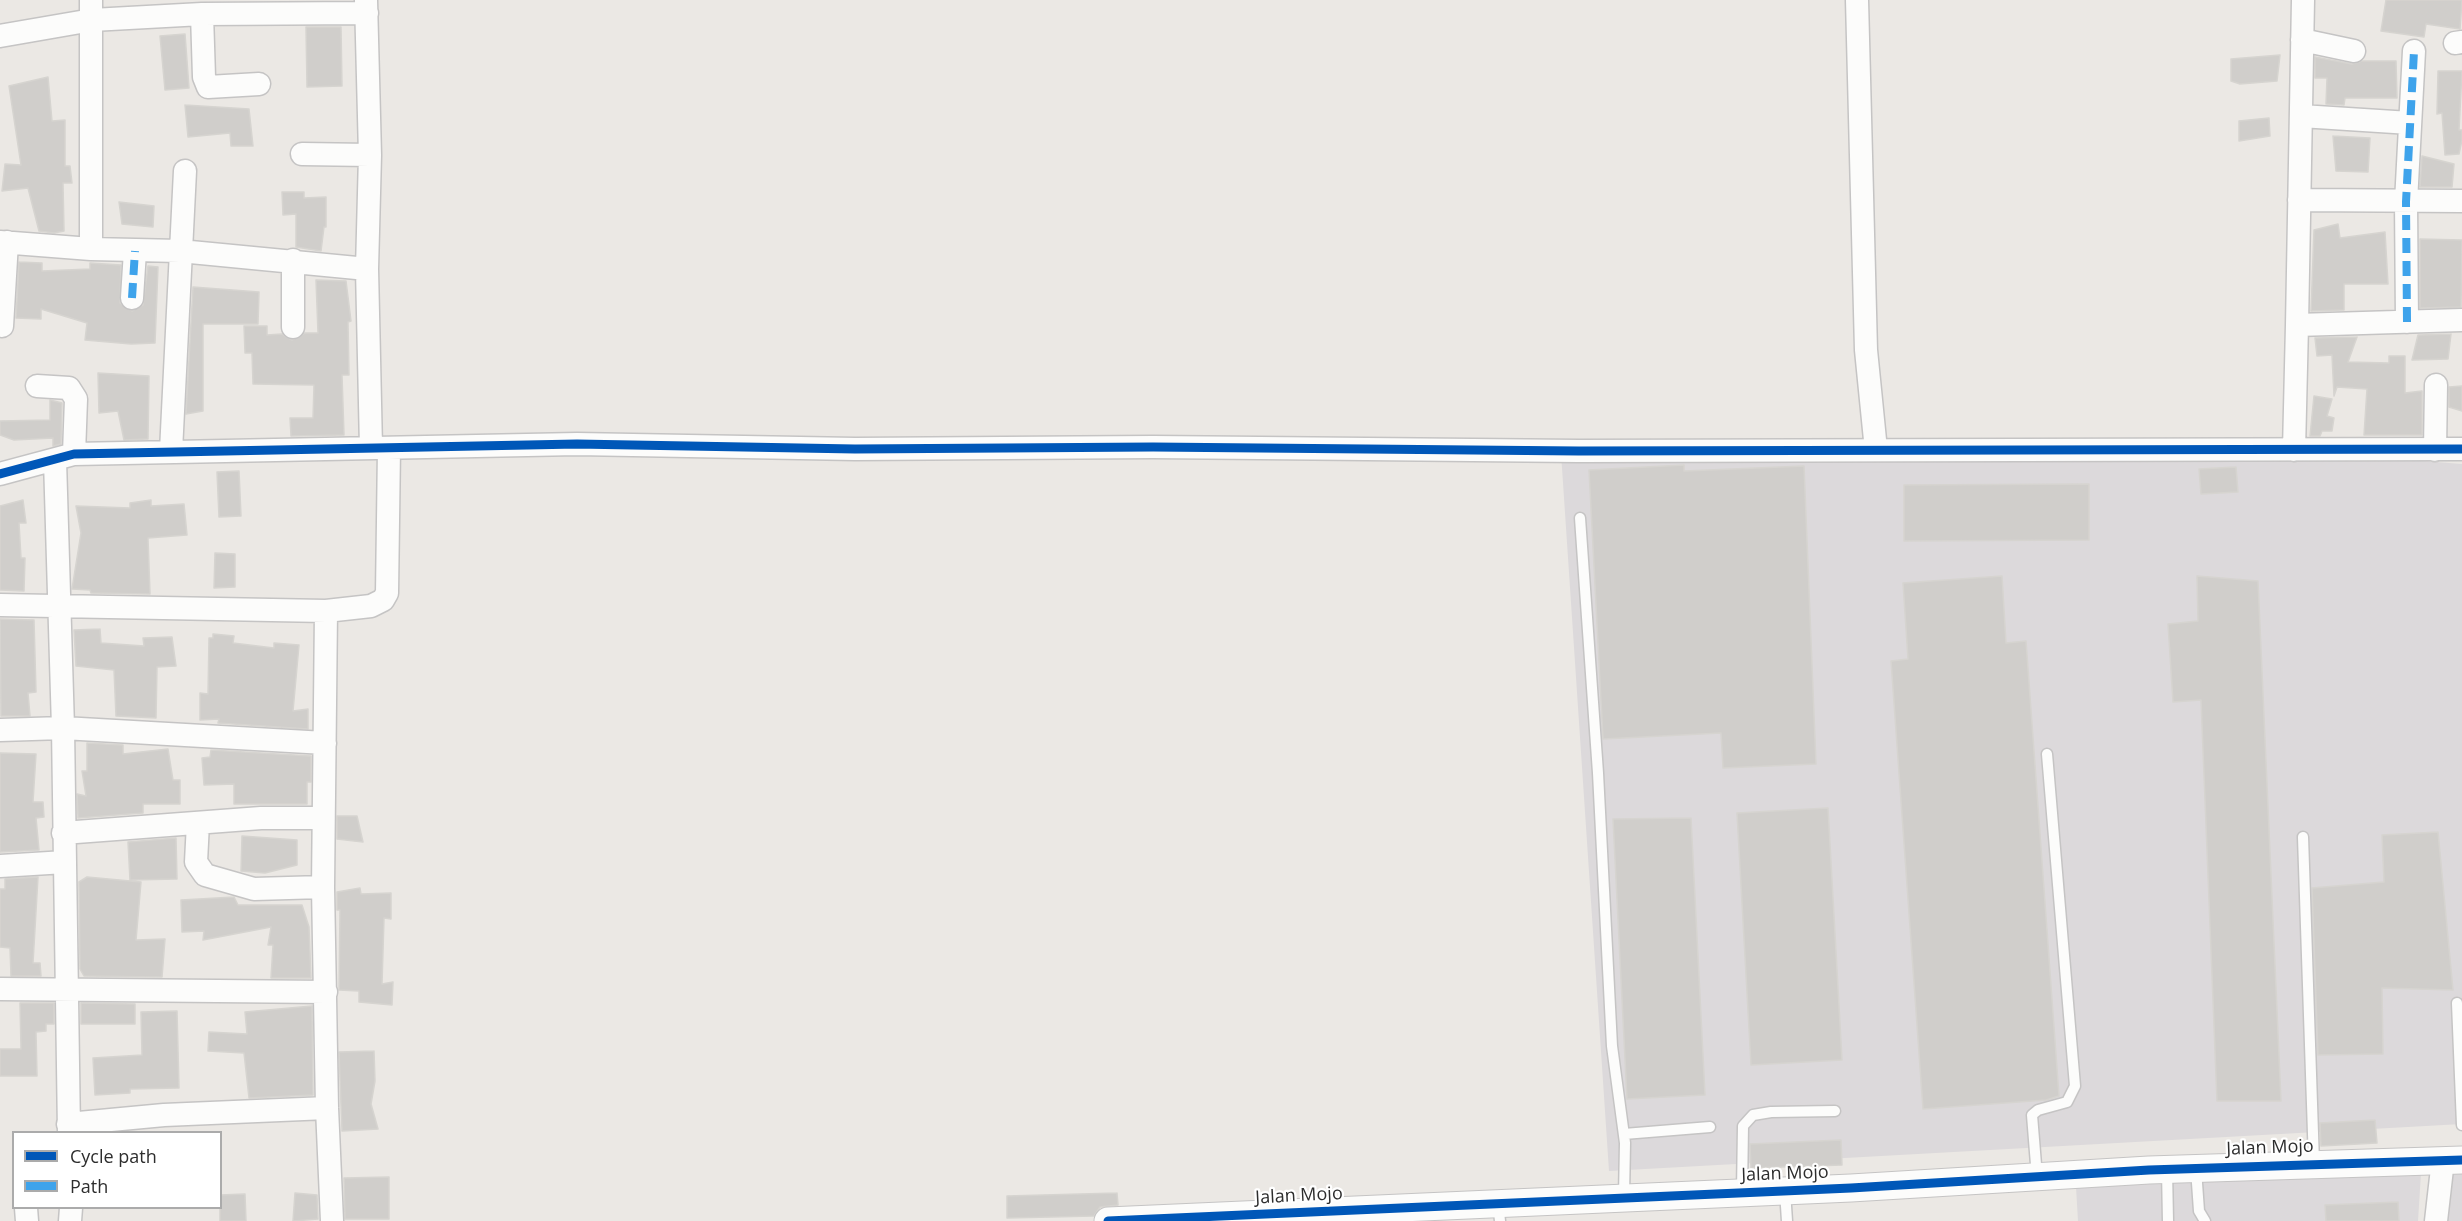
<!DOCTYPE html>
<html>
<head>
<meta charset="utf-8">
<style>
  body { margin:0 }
  #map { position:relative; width:2462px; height:1221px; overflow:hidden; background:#ebe8e4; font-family:"Open Sans",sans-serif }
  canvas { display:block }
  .legend { position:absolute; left:12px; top:1131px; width:210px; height:78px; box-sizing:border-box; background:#fff; border:2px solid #ababab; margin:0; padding:8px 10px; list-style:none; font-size:18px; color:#2d2d2d }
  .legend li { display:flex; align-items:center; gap:12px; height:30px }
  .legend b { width:30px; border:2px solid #ababab }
</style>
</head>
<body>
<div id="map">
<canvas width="2462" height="1221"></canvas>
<ul class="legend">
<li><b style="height:8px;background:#0057b8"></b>Cycle path</li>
<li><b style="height:8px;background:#3ea3eb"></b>Path</li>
</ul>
</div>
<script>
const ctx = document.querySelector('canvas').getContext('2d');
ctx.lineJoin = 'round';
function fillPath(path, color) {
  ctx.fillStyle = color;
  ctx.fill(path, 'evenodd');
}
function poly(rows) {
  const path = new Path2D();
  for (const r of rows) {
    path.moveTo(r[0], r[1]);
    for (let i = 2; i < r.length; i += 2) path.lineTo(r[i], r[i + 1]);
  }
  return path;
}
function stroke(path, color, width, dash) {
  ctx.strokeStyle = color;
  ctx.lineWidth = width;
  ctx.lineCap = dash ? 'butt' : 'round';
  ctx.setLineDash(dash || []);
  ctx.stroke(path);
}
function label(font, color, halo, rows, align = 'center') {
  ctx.font = font + ' "Open Sans",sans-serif';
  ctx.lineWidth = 4.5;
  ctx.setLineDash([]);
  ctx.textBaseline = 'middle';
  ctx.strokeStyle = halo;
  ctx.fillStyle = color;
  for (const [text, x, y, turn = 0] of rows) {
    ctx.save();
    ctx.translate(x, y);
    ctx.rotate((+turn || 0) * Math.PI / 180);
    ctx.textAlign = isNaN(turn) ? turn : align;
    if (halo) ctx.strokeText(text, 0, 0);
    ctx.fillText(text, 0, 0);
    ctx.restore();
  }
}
const industrial = poly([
  [2295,451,2462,464,2462,1124,1609,1171,1561,453],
  [2421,1173,2418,1221,2078,1221,2076,1187],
  [2462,1174,2462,1221,2437,1221,2442,1175]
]);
const building = poly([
  [2386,0,2462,0,2460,29,2426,24,2424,37,2381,31,2386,0],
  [306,27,341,27,342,86,307,87,306,27],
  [185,34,189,88,165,90,160,36,185,34],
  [2280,55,2277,81,2240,84,2231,81,2231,59,2280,55],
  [2315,57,2352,64,2362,61,2396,61,2397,98,2345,98,2344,105,2326,104,2327,78,2315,78,2315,57],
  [2438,71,2462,71,2459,130,2462,130,2462,140,2459,154,2445,155,2442,113,2437,114,2438,71],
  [48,77,52,121,65,120,65,166,70,166,72,183,63,183,64,231,54,233,39,231,28,188,2,191,5,164,21,165,9,86,48,77],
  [185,105,249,109,253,146,231,146,230,133,188,137,185,105],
  [2269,118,2270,136,2239,141,2239,121,2269,118],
  [2333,136,2370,138,2368,172,2336,171,2333,136],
  [2422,156,2454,164,2452,187,2420,187,2422,156],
  [282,192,304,192,304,198,326,197,326,227,324,227,321,251,296,247,296,214,283,215,282,192],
  [119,202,154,206,153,227,122,224,119,202],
  [2338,224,2340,238,2385,232,2388,284,2344,284,2344,310,2311,311,2314,230,2338,224],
  [2420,239,2462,240,2461,307,2420,308,2420,239],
  [19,262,42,263,42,271,90,269,90,263,121,265,120,303,132,311,143,305,148,266,158,267,155,343,131,344,85,340,87,323,41,309,41,319,16,318,19,262],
  [316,280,346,281,351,321,348,322,349,375,342,375,344,435,291,436,290,418,313,418,314,385,253,384,252,353,245,353,244,326,267,326,267,335,282,334,292,340,305,333,318,333,316,280],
  [193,287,259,292,258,324,203,324,203,411,186,414,193,287],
  [2451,334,2448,359,2412,360,2418,335,2451,334],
  [2357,337,2348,362,2389,363,2389,356,2405,356,2405,393,2422,391,2422,435,2364,435,2367,389,2337,387,2334,396,2332,355,2317,356,2315,338,2357,337],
  [98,373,149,376,148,439,124,440,118,411,99,413,98,373],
  [2462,386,2462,411,2449,407,2449,387,2462,386],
  [2314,396,2332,399,2327,416,2334,418,2332,431,2322,431,2320,436,2310,436,2314,396],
  [50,400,62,403,61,444,53,446,53,438,14,440,0,435,0,421,50,420,50,400],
  [1684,465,1684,471,1804,466,1816,764,1723,768,1721,733,1603,739,1589,470,1684,465],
  [2236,467,2238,492,2201,494,2199,469,2236,467],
  [239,471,241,516,219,517,217,472,239,471],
  [2089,484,2089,540,1904,541,1904,485,2089,484],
  [23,500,26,523,19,523,21,558,25,558,24,591,0,590,0,506,23,500],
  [151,500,151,506,184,504,187,535,148,538,150,594,91,593,90,590,72,589,81,533,76,506,130,508,130,503,151,500],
  [215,553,235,554,235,587,214,588,215,553],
  [2002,576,2006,643,2026,641,2059,1096,2046,1100,1923,1109,1891,661,1908,659,1903,583,2002,576],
  [2197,576,2258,581,2281,1101,2217,1101,2201,700,2173,702,2168,624,2198,621,2197,576],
  [0,619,34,620,36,692,28,693,30,716,1,716,0,619],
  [100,629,101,643,144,646,143,638,172,637,176,666,157,667,156,718,116,716,114,670,76,666,74,630,100,629],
  [213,634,234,636,233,643,274,648,274,643,299,645,293,711,308,709,308,729,218,723,219,719,200,720,200,693,208,694,209,638,213,638,213,634],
  [87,743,123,745,123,754,168,749,173,780,180,780,180,804,143,804,143,813,78,818,77,794,86,796,82,771,87,771,87,743],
  [211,750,311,756,311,782,307,782,307,804,234,804,234,784,204,785,202,758,210,757,211,750],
  [0,753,36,754,33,802,43,802,44,817,36,818,39,850,0,852,0,753],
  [1828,808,1842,1060,1751,1065,1737,813,1828,808],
  [337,816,357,816,363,842,337,839,337,816],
  [1691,818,1705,1095,1627,1099,1613,819,1691,818],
  [2438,832,2453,990,2382,988,2383,1054,2318,1055,2312,888,2384,882,2382,835,2438,832],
  [242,836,297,840,297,865,265,873,241,871,242,836],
  [176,838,177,879,130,880,128,842,176,838],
  [38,877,33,963,40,963,41,976,11,976,10,948,0,947,0,889,5,889,5,879,38,877],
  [87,877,141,882,136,940,165,939,162,977,84,976,80,969,79,882,87,877],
  [360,888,361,894,391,893,391,919,384,918,382,984,393,982,392,1005,359,1002,359,991,339,990,340,910,337,910,337,892,360,888],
  [234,897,238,905,302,905,309,927,311,978,271,978,273,945,268,945,271,927,203,940,204,931,182,932,181,900,234,897],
  [20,1003,54,1003,54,1024,46,1024,46,1031,36,1032,37,1076,0,1076,0,1049,21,1049,20,1003],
  [81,1003,135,1004,135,1024,81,1024,81,1003],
  [312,1006,313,1095,249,1098,244,1053,208,1051,209,1032,247,1034,245,1012,312,1006],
  [177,1011,179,1088,130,1089,130,1093,95,1095,93,1058,142,1055,141,1012,177,1011],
  [374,1051,375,1081,371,1104,378,1129,342,1131,339,1052,374,1051],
  [2375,1120,2377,1143,2321,1146,2320,1123,2375,1120],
  [1841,1140,1842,1165,1751,1168,1750,1144,1841,1140],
  [389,1177,389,1219,345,1219,344,1178,389,1177],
  [295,1193,317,1195,318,1219,293,1221,295,1193],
  [1117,1193,1118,1205,1100,1207,1094,1216,1007,1218,1007,1196,1117,1193],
  [245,1194,246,1221,220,1221,220,1195,245,1194],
  [2398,1202,2399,1221,2326,1221,2325,1205,2398,1202]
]);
const service = poly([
  [1580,518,1598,773,1612,1046,1625,1143,1624,1196],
  [2303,837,2314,1163],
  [2457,1003,2462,1125],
  [1624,1134,1710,1127],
  [2196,1169,2199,1211,2205,1221],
  [2167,1170,2168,1221],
  [2037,1177,2032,1115,2038,1110,2067,1102,2075,1086,2047,754],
  [1742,1191,1743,1126,1753,1115,1771,1112,1835,1111],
  [1785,1191,1787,1221],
  [1498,1203,1500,1221]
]);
const minor = poly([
  [366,0,370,155,367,269],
  [1857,0,1866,350,1876,450],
  [202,14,204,77,208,87,259,84],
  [0,36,92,20,202,14,367,13],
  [2302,40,2354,51],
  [2455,43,2462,42],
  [2301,116,2410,123],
  [302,154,370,155],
  [2299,200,2462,201],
  [0,242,91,249,180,251,367,269,371,448],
  [91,249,91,0],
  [293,260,293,327],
  [132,298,135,251],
  [2407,322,2406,202,2414,51],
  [2297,325,2303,0],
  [2,326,7,242],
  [37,386,69,388,76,399,74,454],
  [2294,450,2297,325,2462,320],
  [2435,450,2436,385],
  [171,451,185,171],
  [55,460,63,728,69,1132],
  [0,474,74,454,577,444,855,449,1153,447,1579,451,2462,449],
  [0,605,326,611,371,606,383,600,387,593,389,448],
  [326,611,323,887,327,1108,332,1221],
  [0,730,63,728,325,743],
  [198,823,196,862,205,875,254,889,323,887],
  [63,833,261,818,323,818],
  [0,866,65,862],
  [0,989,326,992],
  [68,1124,164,1115,327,1108],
  [26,1208,27,1221],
  [70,1221,71,1208],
  [2436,1221,2443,1160]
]);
const tertiary = poly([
  [1108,1221,1851,1188,2149,1170,2462,1160]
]);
const quiet = poly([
  [132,298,135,251],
  [2407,322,2406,202,2414,51]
]);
const cycleway = poly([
  [0,474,74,454,577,444,855,449,1153,447,1579,451,2462,449],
  [1108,1221,1851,1188,2149,1170,2462,1160]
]);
const streetNames = [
  ["Jalan Mojo",2270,1148,-2],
  ["Jalan Mojo",1785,1174,-2],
  ["Jalan Mojo",1299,1196,-3]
];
fillPath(industrial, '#dcd9db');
fillPath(building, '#d0cecb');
stroke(building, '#d6d4d0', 1.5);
stroke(service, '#c5c4c4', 13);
stroke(minor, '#c5c4c4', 25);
stroke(tertiary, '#c5c4c4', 29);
stroke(service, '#fcfcfb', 10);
stroke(minor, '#fcfcfb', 22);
stroke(tertiary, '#fcfcfb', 27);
stroke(quiet, '#3ea3eb', 8, [15, 8]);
stroke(cycleway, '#0057b8', 9);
label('18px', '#2d2d2d', '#fff', streetNames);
</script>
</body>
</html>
